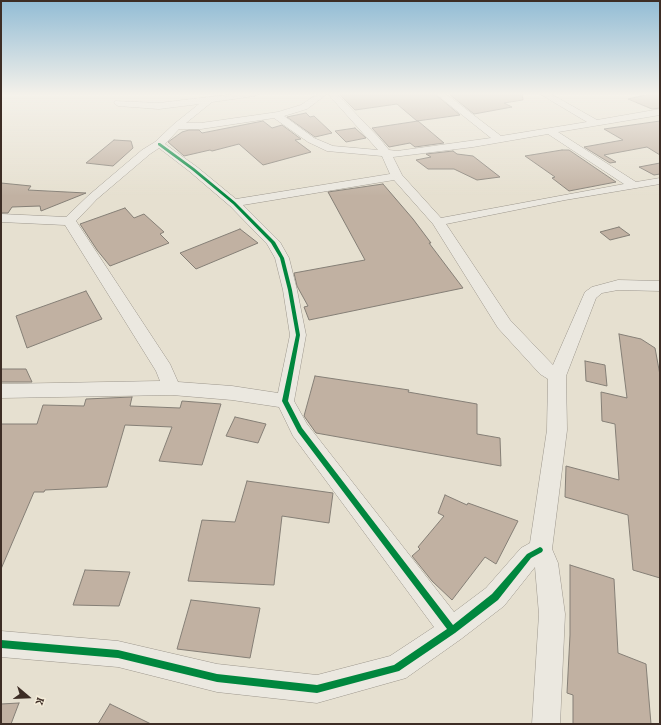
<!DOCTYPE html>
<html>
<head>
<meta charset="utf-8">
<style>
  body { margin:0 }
  #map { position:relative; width:661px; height:725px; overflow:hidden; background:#e6e0d0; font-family:Alegreya,serif }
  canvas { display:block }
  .frame { position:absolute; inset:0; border:2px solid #3d2d25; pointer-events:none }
  .north { position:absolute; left:8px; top:677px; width:40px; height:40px; -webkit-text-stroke:3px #f5edda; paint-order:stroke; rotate:109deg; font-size:11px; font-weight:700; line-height:16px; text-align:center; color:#3d2d25 }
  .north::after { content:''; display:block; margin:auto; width:14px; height:18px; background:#3d2d25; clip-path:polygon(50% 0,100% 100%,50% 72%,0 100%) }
</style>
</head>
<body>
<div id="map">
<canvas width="661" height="725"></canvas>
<div class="frame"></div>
<div class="north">K</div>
</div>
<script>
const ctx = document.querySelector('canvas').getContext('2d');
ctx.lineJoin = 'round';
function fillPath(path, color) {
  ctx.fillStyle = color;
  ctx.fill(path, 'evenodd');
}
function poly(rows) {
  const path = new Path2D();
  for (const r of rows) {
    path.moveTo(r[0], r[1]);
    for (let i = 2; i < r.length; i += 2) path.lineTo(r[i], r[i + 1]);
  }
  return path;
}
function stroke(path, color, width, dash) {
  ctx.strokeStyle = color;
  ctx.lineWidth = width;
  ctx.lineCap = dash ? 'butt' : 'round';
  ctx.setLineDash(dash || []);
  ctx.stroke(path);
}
const building = poly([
  [348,94,435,94,460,115,417,121,397,104,355,110,340,95,348,94],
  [449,94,522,94,523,100,504,103,512,107,474,114,449,94],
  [650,94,660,94,660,108,652,109,628,99,650,94],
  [306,113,310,117,314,116,332,133,315,137,287,117,306,113],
  [263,121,272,128,282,125,301,139,295,140,311,152,263,165,239,144,212,151,210,150,184,156,168,142,182,132,189,130,199,130,202,133,263,121],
  [418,121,444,143,415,147,410,143,389,147,372,128,418,121],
  [660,121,660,155,647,147,604,155,616,162,610,163,584,147,623,140,604,129,660,121],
  [355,128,366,138,346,142,335,131,355,128],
  [114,140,131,141,133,148,113,166,86,163,114,140],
  [562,150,569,150,616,182,569,191,552,178,555,177,525,156,562,150],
  [453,151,457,154,473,156,500,177,477,180,454,169,428,169,416,160,431,157,426,154,453,151],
  [660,163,660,174,654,175,639,167,660,163],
  [1,183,31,186,28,190,86,193,41,211,40,206,12,207,8,213,1,213,1,183],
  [383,184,413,219,431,243,429,243,463,288,309,320,304,307,308,306,297,286,294,273,365,260,328,192,383,184],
  [125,208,134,218,144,214,164,232,160,234,169,243,110,266,97,250,80,224,125,208],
  [619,227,630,235,610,240,600,232,619,227],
  [240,229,258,243,196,269,180,253,240,229],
  [86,291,102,319,27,348,16,316,86,291],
  [619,334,641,339,655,348,660,375,660,578,633,570,628,515,565,497,566,466,619,480,615,424,602,421,601,392,627,398,619,334],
  [585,361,605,365,607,386,586,381,585,361],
  [1,369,26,369,32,382,1,382,1,369],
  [315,376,409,390,408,392,477,404,477,434,500,438,501,466,316,433,304,416,315,376],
  [132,397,130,406,180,408,182,401,221,404,202,465,159,461,172,427,125,425,107,487,45,490,44,492,34,492,1,569,1,424,37,424,43,405,84,406,86,399,132,397],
  [235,417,266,424,258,443,226,436,235,417],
  [247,481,333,493,329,523,282,516,274,585,188,581,202,520,235,522,247,481],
  [445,495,467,505,468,503,518,521,496,564,485,557,452,600,432,581,412,556,420,549,418,547,444,516,438,513,445,495],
  [570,565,614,579,618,653,646,664,651,724,573,724,573,695,567,693,570,635,570,565],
  [85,570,130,572,119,606,73,605,85,570],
  [191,600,260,608,250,658,177,649,191,600],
  [19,703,11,724,1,724,1,704,19,703],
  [110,704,151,724,98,724,110,704]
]);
const minor = poly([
  [233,94,259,94,255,96,212,102,186,123,201,123,278,112,301,105,317,94,327,94,307,109,284,116,314,138,333,146,378,150,328,94,337,94,380,139,389,150,397,151,491,138,436,94,446,94,501,136,587,122,540,94,551,94,597,120,660,109,660,115,558,132,636,182,660,178,660,184,565,200,446,224,510,320,553,365,585,292,592,287,618,280,660,281,660,291,618,290,602,293,596,298,566,376,567,430,552,549,558,563,565,614,560,724,532,724,539,614,535,567,504,606,461,639,406,678,317,703,217,692,118,667,1,657,1,631,118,641,217,664,317,675,390,656,434,627,293,436,279,407,232,400,172,395,1,398,1,384,160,381,156,371,65,225,1,222,1,214,66,217,89,195,142,150,155,142,174,124,199,104,159,109,118,106,114,103,115,101,159,103,233,94],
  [274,118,308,142,327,151,382,156,390,174,236,199,197,167,165,144,179,129,201,129,274,118],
  [548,134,624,184,441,218,402,175,393,157,473,147,548,134],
  [159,148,189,171,230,206,267,244,275,258,283,290,290,335,278,393,232,386,178,382,170,364,76,221,97,199,150,154,159,148],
  [394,180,433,224,498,328,540,374,548,379,547,430,530,543,521,548,486,588,454,612,307,424,294,401,306,335,297,290,289,258,280,242,243,205,394,180]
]);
const cycleway = poly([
  [158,143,160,143,194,168,235,202,275,242,284,258,292,290,300,335,288,401,302,428,453,625,492,594,527,554,540,547,542,548,543,550,542,552,531,558,498,600,455,633,399,671,317,693,217,682,118,658,1,648,1,640,118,650,217,674,317,685,394,665,447,629,298,432,282,401,296,335,288,290,280,258,271,243,233,204,192,170,158,145,158,143]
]);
fillPath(building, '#c1b1a2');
stroke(building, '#857f76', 1);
stroke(minor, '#9d978d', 1);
fillPath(minor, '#ebe8e0');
fillPath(cycleway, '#00873e');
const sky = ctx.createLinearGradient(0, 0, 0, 196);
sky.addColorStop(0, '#92bcd5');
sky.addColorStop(0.48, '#f4f1ea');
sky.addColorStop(1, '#f4f1ea00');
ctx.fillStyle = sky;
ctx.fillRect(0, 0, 661, 196);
</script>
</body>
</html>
